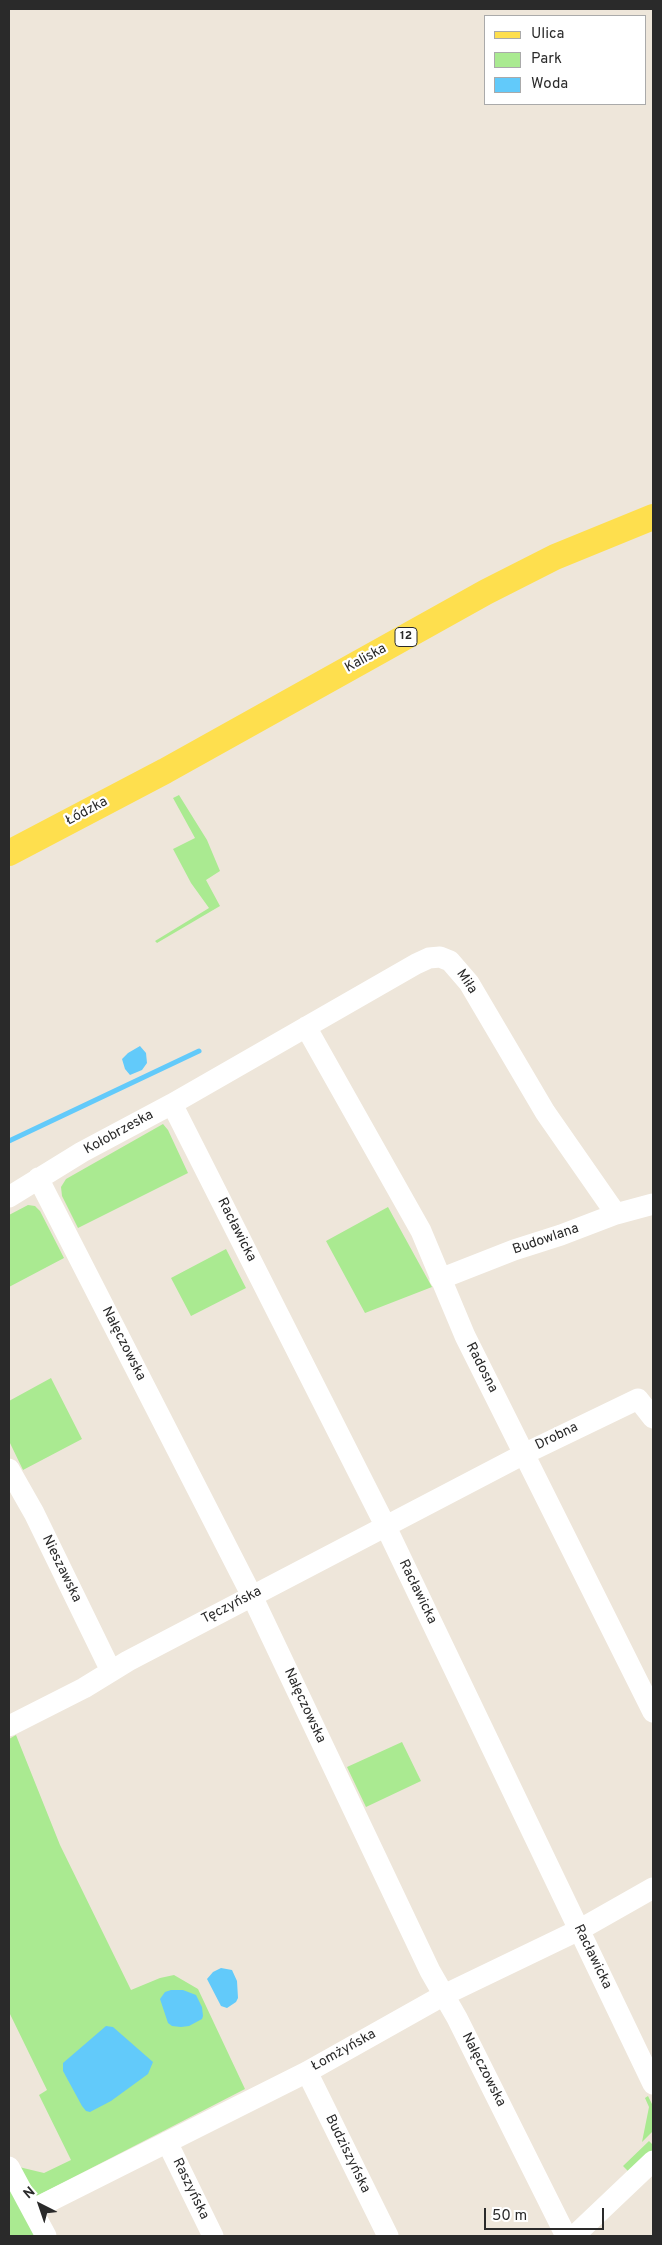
<!DOCTYPE html>
<html>
<head>
<meta charset="utf-8">
<style>
  body { margin:0 }
  #map { position:relative; width:662px; height:2245px; overflow:hidden; background:#eee6da; font-family:Overpass,sans-serif }
  canvas { display:block }
  .frame { position:absolute; inset:0; border:10px solid #2a2a2a; pointer-events:none }
  .legend { position:absolute; left:484px; top:15px; width:162px; height:90px; box-sizing:border-box; background:#fff; border:1px solid #aaa; margin:0; padding:6px 9px; list-style:none; font-size:15px; color:#2a2a2a }
  .legend li { display:flex; align-items:center; gap:10px; height:25px }
  .legend b { width:25px; border:1px solid #aaa }
  .north { position:absolute; left:15px; top:2180px; width:50px; height:50px; -webkit-text-stroke:4px #fff; paint-order:stroke; rotate:319deg; font-size:14px; font-weight:700; line-height:20px; text-align:center; color:#2a2a2a }
  .north::after { content:''; display:block; margin:auto; width:18px; height:22px; background:#2a2a2a; clip-path:polygon(50% 0,100% 100%,50% 72%,0 100%) }
  .scale { position:absolute; left:484px; top:2208px; width:120px; height:22px; box-sizing:border-box; border:2px solid #2a2a2a; border-top:0; padding-left:6px; font-size:15px; line-height:18px; white-space:nowrap; color:#2a2a2a; -webkit-text-stroke:4px #fff; paint-order:stroke }
</style>
</head>
<body>
<div id="map">
<canvas width="662" height="2245"></canvas>
<div class="frame"></div>
<ul class="legend">
<li><b style="height:6px;background:#fedf4e"></b>Ulica</li>
<li><b style="height:14px;background:#aaea91"></b>Park</li>
<li><b style="height:14px;background:#62cafa"></b>Woda</li>
</ul>
<div class="north">N</div>
<div class="scale">50 m</div>
</div>
<script>
const ctx = document.querySelector('canvas').getContext('2d');
ctx.lineJoin = 'round';
function fillPath(path, color) {
  ctx.fillStyle = color;
  ctx.fill(path, 'evenodd');
}
function poly(rows) {
  const path = new Path2D();
  for (const r of rows) {
    path.moveTo(r[0], r[1]);
    for (let i = 2; i < r.length; i += 2) path.lineTo(r[i], r[i + 1]);
  }
  return path;
}
function stroke(path, color, width, dash) {
  ctx.strokeStyle = color;
  ctx.lineWidth = width;
  ctx.lineCap = dash ? 'butt' : 'round';
  ctx.setLineDash(dash || []);
  ctx.stroke(path);
}
function label(font, color, halo, rows, align = 'center') {
  ctx.font = font + ' Overpass,sans-serif';
  ctx.lineWidth = 4.5;
  ctx.setLineDash([]);
  ctx.textBaseline = 'middle';
  ctx.strokeStyle = halo;
  ctx.fillStyle = color;
  for (const [text, x, y, turn = 0] of rows) {
    ctx.save();
    ctx.translate(x, y);
    ctx.rotate((+turn || 0) * Math.PI / 180);
    ctx.textAlign = isNaN(turn) ? turn : align;
    if (halo) ctx.strokeText(text, 0, 0);
    ctx.fillText(text, 0, 0);
    ctx.restore();
  }
}
const green = poly([
  [179,795,207,840,220,871,206,880,220,906,157,943,155,941,209,908,191,883,173,849,195,838,173,798],
  [163,1124,168,1130,188,1173,78,1228,62,1196,61,1187,66,1179],
  [28,1205,35,1206,40,1211,64,1258,9,1287,9,1215],
  [388,1207,432,1287,365,1313,326,1241],
  [226,1249,246,1288,191,1316,171,1278],
  [51,1378,82,1439,23,1470,9,1441,9,1401],
  [16,1735,60,1845,131,1990,160,1978,174,1975,198,1989,245,2089,37,2196,19,2167,44,2173,71,2160,39,2095,47,2090,9,2012,9,1739],
  [402,1742,421,1781,366,1807,347,1767],
  [648,2096,653,2106,653,2131,642,2142,649,2107,645,2098],
  [649,2141,653,2145,653,2154,630,2173,623,2166],
  [9,2187,36,2236,9,2236]
]);
const water = poly([
  [140,1046,146,1053,147,1063,142,1070,130,1075,125,1069,122,1059,128,1053],
  [221,1968,232,1970,237,1981,238,1998,236,2002,227,2008,221,2006,207,1979,213,1972],
  [171,1990,183,1990,196,1995,202,2007,203,2016,202,2019,189,2026,181,2027,172,2026,168,2023,160,1999,165,1992],
  [106,2026,113,2027,153,2062,148,2074,111,2101,90,2112,86,2111,82,2106,63,2071,63,2063]
]);
const stream = poly([
  [9,1141,199,1051]
]);
const minor = poly([
  [306,1027,421,1231,465,1336,653,1712],
  [172,1104,386,1527,653,2084],
  [38,1178,252,1596,430,1971,457,2018,566,2236],
  [9,1197,82,1152,172,1104,416,964,429,958,440,957,450,961,469,983,545,1112,616,1214],
  [440,1279,514,1250,561,1235,616,1214,653,1204],
  [9,1469,34,1513,111,1671],
  [9,1726,84,1688,128,1661,524,1454,638,1399,653,1418],
  [307,2072,388,2236],
  [167,2142,213,2236],
  [9,2167,46,2236],
  [32,2210,307,2072,444,1995,579,1930,653,1888],
  [574,2236,653,2161]
]);
const major = poly([
  [9,853,165,771,486,592,555,557,653,517]
]);
const shields = [
  [406,637,22]
];
const shieldNames = [
  ["12",406,637]
];
const streetNames = [
  ["Kaliska",366,659,-29],
  ["Łódzka",87,812,-28],
  ["Miła",466,982,56],
  ["Kołobrzeska",119,1133,-29],
  ["Racławicka",236,1230,63],
  ["Budowlana",546,1240,-19],
  ["Nałęczowska",123,1344,63],
  ["Radosna",481,1368,63],
  ["Drobna",557,1437,-26],
  ["Nieszawska",61,1569,64],
  ["Racławicka",417,1592,64],
  ["Tęczyńska",232,1606,-27],
  ["Nałęczowska",304,1706,65],
  ["Racławicka",592,1957,64],
  ["Łomżyńska",344,2051,-29],
  ["Nałęczowska",483,2070,63],
  ["Budziszyńska",347,2154,64],
  ["Raszyńska",190,2189,64]
];
fillPath(green, '#aaea91');
fillPath(water, '#62cafa');
stroke(stream, '#62cafa', 5);
stroke(minor, '#fff', 21);
stroke(major, '#fedf4e', 26);
for (const [x, y, w] of shields) {
  const box = new Path2D();
  box.roundRect(x - w / 2, y - 9.5, w, 19, 4);
  ctx.fillStyle = '#fff';
  ctx.fill(box);
  stroke(box, '#2a2a2a', 1);
}
label('bold 12px', '#2a2a2a', null, shieldNames);
label('14px', '#2a2a2a', '#fff', streetNames);
</script>
</body>
</html>
